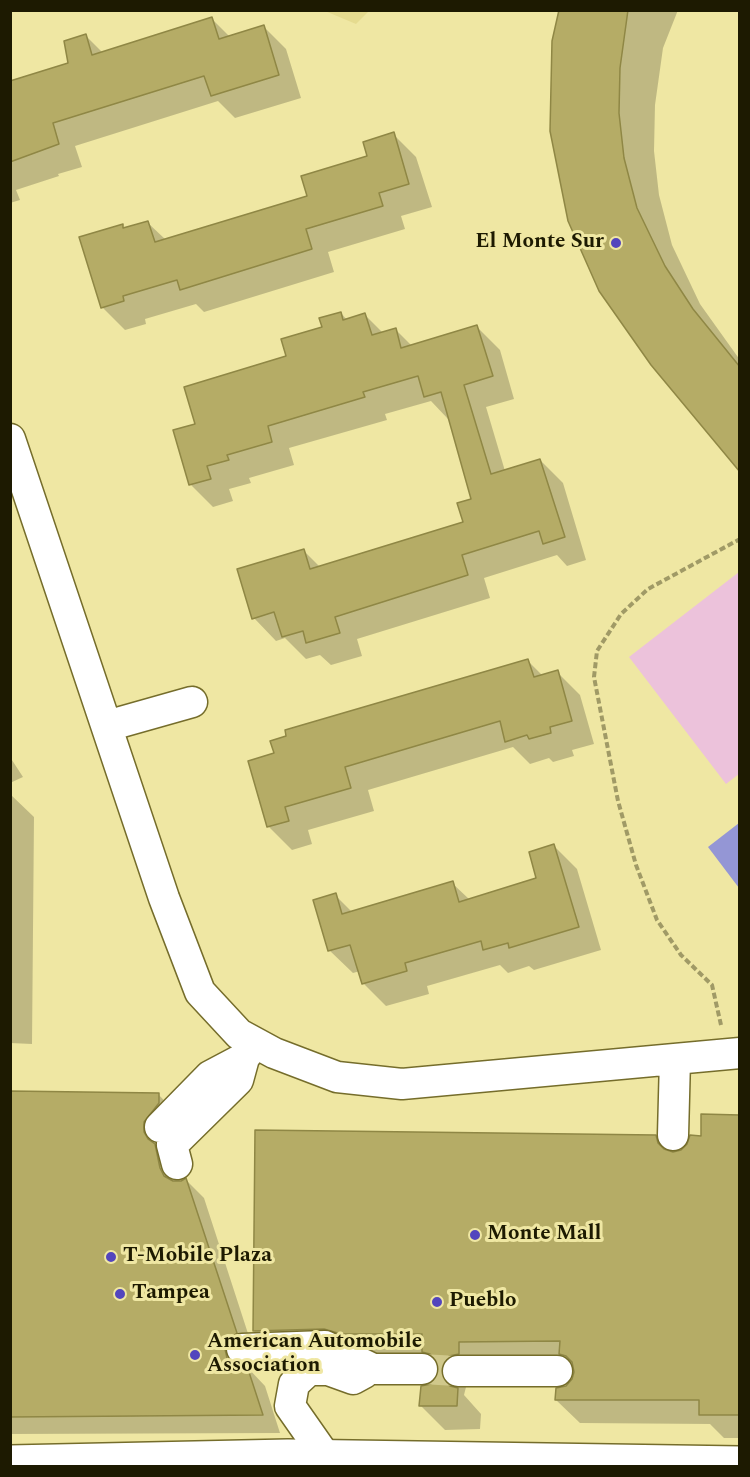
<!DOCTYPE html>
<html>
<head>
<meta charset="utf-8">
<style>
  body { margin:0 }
  #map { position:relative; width:750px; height:1477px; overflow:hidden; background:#efe7a3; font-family:Spectral,serif }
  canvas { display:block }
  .frame { position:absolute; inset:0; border:12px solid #1d1a01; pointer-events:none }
</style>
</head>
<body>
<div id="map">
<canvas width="750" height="1477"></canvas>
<div class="frame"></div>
</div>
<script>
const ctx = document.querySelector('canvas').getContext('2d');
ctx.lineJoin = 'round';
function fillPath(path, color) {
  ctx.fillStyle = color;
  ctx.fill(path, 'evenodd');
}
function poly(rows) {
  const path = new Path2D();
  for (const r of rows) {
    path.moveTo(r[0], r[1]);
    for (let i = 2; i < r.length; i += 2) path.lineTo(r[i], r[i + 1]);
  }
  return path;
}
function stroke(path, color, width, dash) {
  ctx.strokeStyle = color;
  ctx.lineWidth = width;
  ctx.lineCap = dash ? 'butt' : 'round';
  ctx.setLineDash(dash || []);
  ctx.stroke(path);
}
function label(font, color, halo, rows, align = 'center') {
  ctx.font = font + ' Spectral,serif';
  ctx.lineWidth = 6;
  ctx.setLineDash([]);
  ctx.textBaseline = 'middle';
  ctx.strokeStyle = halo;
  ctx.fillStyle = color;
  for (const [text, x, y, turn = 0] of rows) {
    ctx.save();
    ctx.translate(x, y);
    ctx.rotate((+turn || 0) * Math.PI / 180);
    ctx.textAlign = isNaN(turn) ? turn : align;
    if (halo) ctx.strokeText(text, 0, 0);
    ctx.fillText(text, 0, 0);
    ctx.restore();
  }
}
const built = poly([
  [325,11,369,11,356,24]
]);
const green = poly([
  [739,572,739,774,726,784,629,657]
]);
const water = poly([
  [739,823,739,888,708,847]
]);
const shadow = poly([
  [561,10,678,10,663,48,655,105,654,151,659,195,672,245,700,304,740,360,740,469,652,364],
  [212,19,230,37,263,26,286,49,301,98,235,118,218,101,75,146,82,167,58,174,59,176,16,190,20,200,10,203,10,81,70,64,86,36,103,53],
  [393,134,416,157,432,207,401,216,405,229,328,252,334,272,204,312,196,304,145,319,146,324,125,330,102,307,122,226,126,229,148,223,166,240,309,197,369,157],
  [341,313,347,320,365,315,383,333,395,329,412,346,477,327,500,350,514,399,486,407,505,471,540,460,563,483,586,560,567,566,557,555,484,578,490,598,357,639,362,656,331,665,320,655,306,659,285,638,276,641,254,618,303,550,321,568,465,523,473,500,450,418,448,419,431,401,385,414,387,420,289,448,294,465,249,478,251,483,229,489,233,501,213,507,190,484,197,425,288,357],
  [528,661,543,676,557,672,580,695,594,744,572,750,574,756,553,762,549,758,530,764,513,747,368,790,374,811,308,830,312,844,292,850,268,826,250,762],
  [10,757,23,777,10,783],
  [10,794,34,817,32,1044,10,1043],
  [554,846,577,869,601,950,534,970,529,966,508,973,500,965,427,986,429,994,386,1006,363,983,360,971,353,973,329,950,335,895,353,913,452,883,470,900,538,879],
  [10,1093,158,1094,176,1113,173,1164,177,1182,186,1180,204,1198,254,1352,245,1360,243,1367,247,1367,265,1386,280,1433,10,1434],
  [740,1116,740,1438,724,1438,710,1424,580,1423,556,1400,574,1380,575,1368,571,1365,483,1365,466,1387,464,1395,481,1414,480,1429,445,1430,421,1406,438,1379,440,1368,430,1357,278,1355,254,1331,655,1136,672,1154,681,1152]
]);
const building = poly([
  [559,10,628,10,620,68,619,113,624,158,637,208,665,266,693,309,740,367,740,472,651,365,599,291,568,221,550,131,552,41,559,10],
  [212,17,219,39,264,25,279,75,211,96,204,76,53,123,59,144,10,162,10,81,68,63,64,41,86,34,92,55,212,17],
  [394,132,409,184,379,193,383,206,306,229,312,249,180,290,177,280,123,296,124,301,101,308,79,237,123,224,123,228,148,221,155,242,307,196,301,176,367,156,363,142,394,132],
  [341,312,343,320,365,313,372,335,396,328,401,348,477,325,493,376,464,385,491,474,540,459,565,537,543,544,539,531,462,555,468,575,335,617,340,633,306,643,303,631,282,637,274,612,252,619,237,569,304,549,310,569,463,522,457,503,471,499,441,392,424,397,418,376,363,392,365,397,268,426,272,442,227,455,229,460,207,466,211,479,189,485,173,430,195,424,184,387,286,356,281,339,322,327,319,318,341,312],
  [528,659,534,677,558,670,572,721,550,727,551,733,529,739,527,735,505,742,500,721,345,767,351,788,285,807,289,821,267,827,248,761,274,753,270,741,286,736,285,730,528,659],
  [554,844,579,927,509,948,508,943,483,950,481,941,405,963,407,971,362,984,350,945,328,951,313,900,336,893,342,914,453,881,459,902,536,878,529,852,554,844],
  [10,1091,159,1093,159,1103,144,1122,144,1132,148,1139,155,1144,160,1168,164,1176,173,1181,181,1181,186,1178,237,1333,227,1341,225,1349,227,1358,234,1364,247,1366,263,1415,10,1417,10,1091],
  [701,1114,740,1115,740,1415,699,1415,699,1400,555,1400,556,1388,566,1386,572,1379,574,1372,572,1362,566,1356,559,1354,560,1341,459,1342,459,1354,449,1356,443,1363,441,1370,443,1380,450,1386,458,1388,457,1406,419,1406,421,1386,431,1384,437,1378,439,1370,437,1360,430,1354,422,1352,422,1334,341,1334,324,1329,253,1331,255,1130,656,1135,658,1143,664,1149,673,1152,681,1150,687,1144,690,1135,701,1136,701,1114]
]);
const minorTunnel = poly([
  [422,1369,458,1371]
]);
const path = poly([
  [721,1025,712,985,681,955,657,920,636,865,618,801,594,677,597,651,621,614,648,589,740,539]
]);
const minor = poly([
  [10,439,164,898,200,992,239,1034,274,1053,337,1077,402,1084,740,1053],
  [107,726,192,702],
  [160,1127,210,1076,244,1058],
  [673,1135,675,1059],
  [177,1164,172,1145,238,1080,244,1058,255,1043],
  [242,1349,325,1346,373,1369,422,1369],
  [458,1371,557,1371],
  [325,1456,290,1406,294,1384,309,1370,328,1370,353,1379,364,1373]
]);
const major = poly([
  [10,1462,288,1456,740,1463]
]);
const markers = [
  [616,243,6,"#5346bd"],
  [475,1235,6,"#5346bd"],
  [111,1257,6,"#5346bd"],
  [120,1294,6,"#5346bd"],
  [437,1302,6,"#5346bd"],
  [195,1355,6,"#5346bd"]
];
const poiNames = [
  ["El Monte Sur",604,243,"right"],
  ["Monte Mall",487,1235],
  ["T-Mobile Plaza",123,1257],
  ["Tampea",132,1294],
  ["Pueblo",449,1302],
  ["American Automobile",207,1343],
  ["Association",207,1367]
];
fillPath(built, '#e5db8f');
fillPath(green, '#ecc2db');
fillPath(water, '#9496d5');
fillPath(shadow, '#0003');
fillPath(building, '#b5ac66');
stroke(building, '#8f8745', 1.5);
stroke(minorTunnel, '#d0c88b', 30, [30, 15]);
stroke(minor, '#756d2b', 33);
stroke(major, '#756d2b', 36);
stroke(path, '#a09a66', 4, [6, 3]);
stroke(minor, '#fff', 30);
stroke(major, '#fff', 33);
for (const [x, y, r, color] of markers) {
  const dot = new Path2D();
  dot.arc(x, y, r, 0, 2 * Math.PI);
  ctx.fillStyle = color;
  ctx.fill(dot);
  stroke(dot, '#efe7a3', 2);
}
label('bold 21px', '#1d1a01', '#efe7a3', poiNames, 'left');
</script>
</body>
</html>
